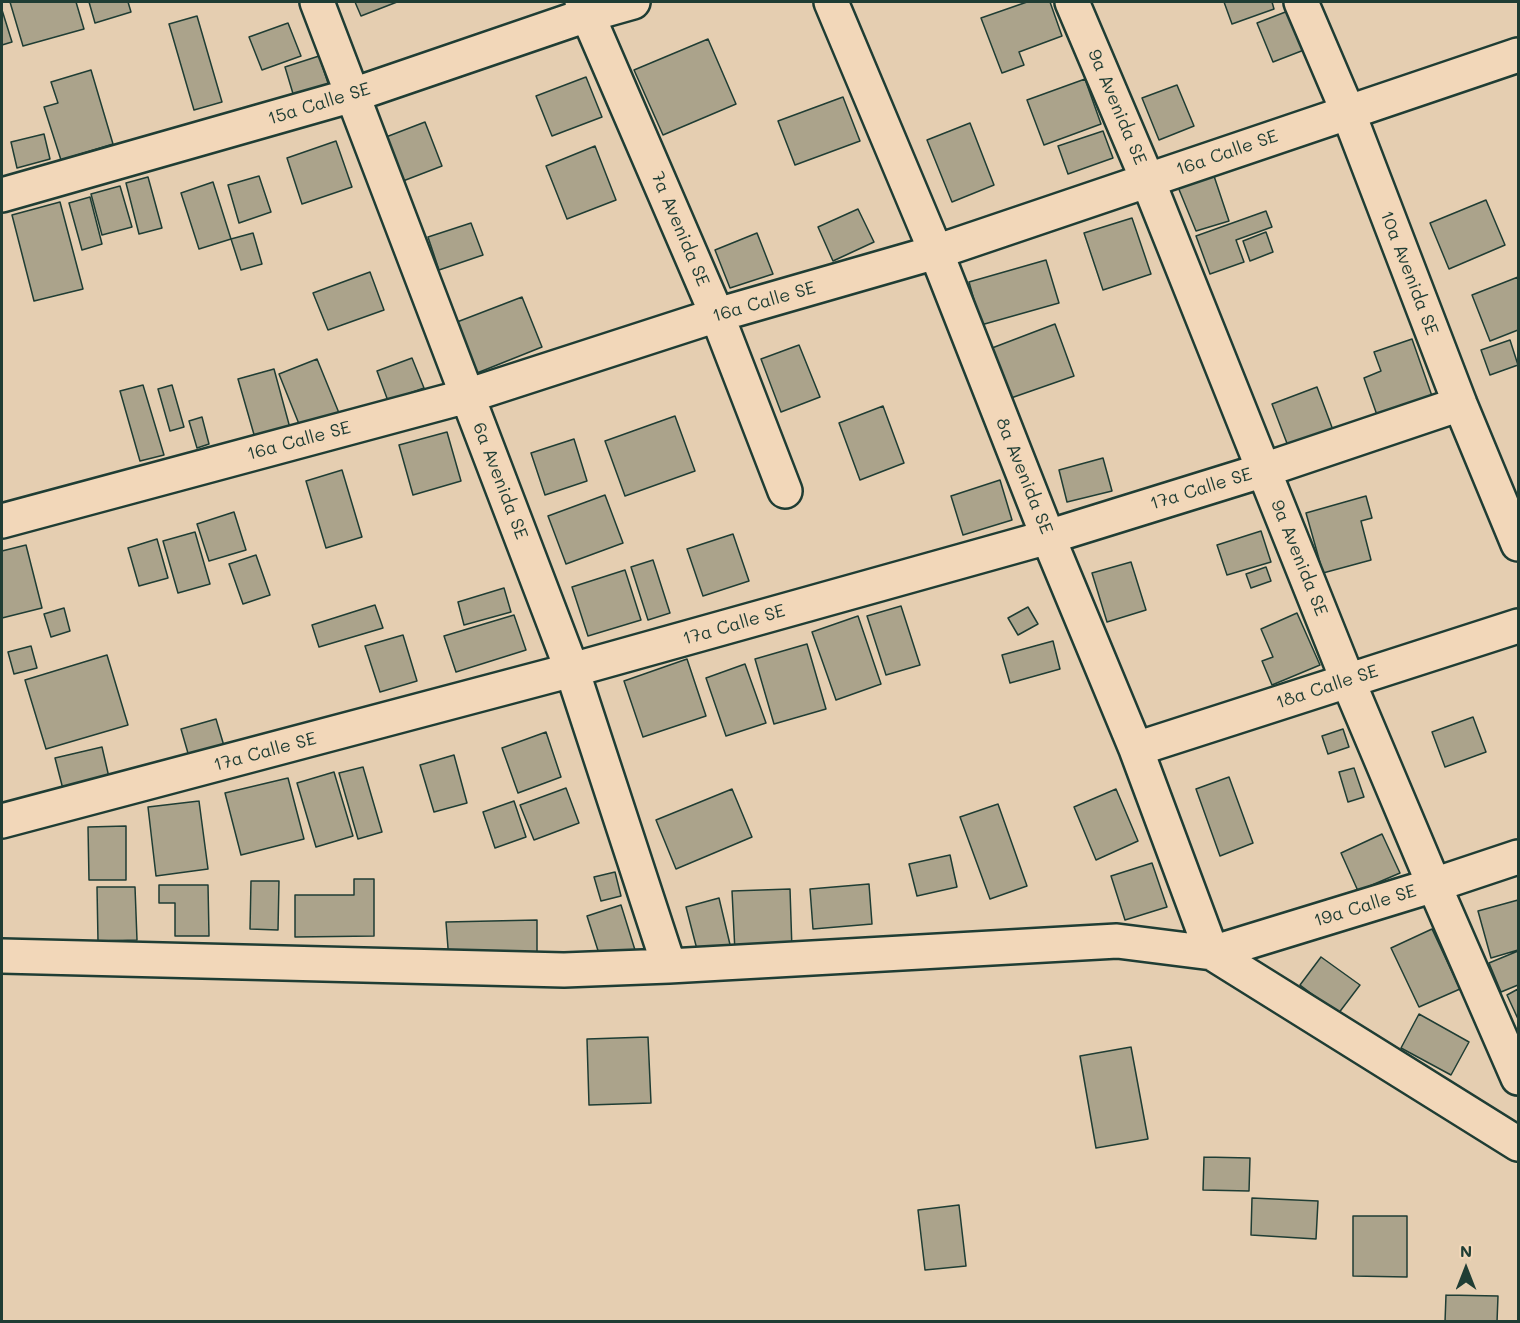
<!DOCTYPE html>
<html>
<head>
<meta charset="utf-8">
<style>
  body { margin:0 }
  #map { position:relative; width:1520px; height:1323px; overflow:hidden; background:#e5ceb1; font-family:Mali,sans-serif }
  canvas { display:block }
  .frame { position:absolute; inset:0; border:3px solid #1f3d34; pointer-events:none }
  .north { position:absolute; left:1436px; top:1239px; width:60px; height:60px; -webkit-text-stroke:4px #f2d7b9; paint-order:stroke; rotate:0deg; font-size:16px; font-weight:700; line-height:24px; text-align:center; color:#1f3d34 }
  .north::after { content:''; display:block; margin:auto; width:21px; height:27px; background:#1f3d34; clip-path:polygon(50% 0,100% 100%,50% 72%,0 100%) }
</style>
</head>
<body>
<div id="map">
<canvas width="1520" height="1323"></canvas>
<div class="frame"></div>
<div class="north">N</div>
</div>
<script>
const ctx = document.querySelector('canvas').getContext('2d');
ctx.lineJoin = 'round';
function fillPath(path, color) {
  ctx.fillStyle = color;
  ctx.fill(path, 'evenodd');
}
function poly(rows) {
  const path = new Path2D();
  for (const r of rows) {
    path.moveTo(r[0], r[1]);
    for (let i = 2; i < r.length; i += 2) path.lineTo(r[i], r[i + 1]);
  }
  return path;
}
function stroke(path, color, width, dash) {
  ctx.strokeStyle = color;
  ctx.lineWidth = width;
  ctx.lineCap = dash ? 'butt' : 'round';
  ctx.setLineDash(dash || []);
  ctx.stroke(path);
}
function label(font, color, halo, rows, align = 'center') {
  ctx.font = font + ' Mali,sans-serif';
  ctx.lineWidth = 4.5;
  ctx.setLineDash([]);
  ctx.textBaseline = 'middle';
  ctx.strokeStyle = halo;
  ctx.fillStyle = color;
  for (const [text, x, y, turn = 0] of rows) {
    ctx.save();
    ctx.translate(x, y);
    ctx.rotate((+turn || 0) * Math.PI / 180);
    ctx.textAlign = isNaN(turn) ? turn : align;
    if (halo) ctx.strokeText(text, 0, 0);
    ctx.fillText(text, 0, 0);
    ctx.restore();
  }
}
const building = poly([
  [10,2,76,2,84,29,23,46,10,2],
  [89,2,128,2,131,12,95,23,89,2],
  [355,2,397,2,361,16,355,2],
  [1027,2,1050,2,1062,36,1019,52,1024,65,1002,73,981,18,1027,2],
  [1224,2,1272,2,1274,9,1232,24,1224,2],
  [2,10,12,42,2,45,2,10],
  [1288,11,1304,50,1273,62,1257,23,1288,11],
  [197,16,222,102,194,110,169,24,197,16],
  [288,23,301,56,262,70,249,37,288,23],
  [708,39,736,104,663,135,634,70,708,39],
  [319,56,329,86,294,97,285,67,319,56],
  [91,70,113,144,61,160,44,107,58,103,51,82,91,70],
  [586,77,602,117,552,136,536,96,586,77],
  [1085,79,1101,124,1044,145,1027,100,1085,79],
  [1177,85,1194,126,1159,140,1142,98,1177,85],
  [843,97,860,141,795,165,778,121,843,97],
  [425,122,442,166,403,181,386,137,425,122],
  [970,123,994,185,952,202,927,140,970,123],
  [1103,131,1113,158,1068,174,1058,146,1103,131],
  [44,134,50,159,17,168,11,142,44,134],
  [336,141,352,187,302,204,287,158,336,141],
  [595,146,616,200,567,219,546,166,595,146],
  [259,176,271,212,239,223,228,185,259,176],
  [1214,176,1229,221,1196,231,1178,187,1214,176],
  [148,177,162,228,139,234,126,183,148,177],
  [213,182,231,239,199,249,181,193,213,182],
  [120,186,132,227,102,235,91,194,120,186],
  [90,197,102,244,82,250,69,203,90,197],
  [1486,200,1505,245,1449,269,1430,223,1486,200],
  [60,202,83,289,34,301,12,215,60,202],
  [858,209,874,242,833,261,818,227,858,209],
  [1266,211,1272,227,1236,240,1244,262,1210,274,1196,236,1266,211],
  [1132,218,1151,274,1103,290,1084,233,1132,218],
  [471,223,483,255,439,270,428,237,471,223],
  [1266,232,1273,252,1250,261,1243,241,1266,232],
  [253,233,262,264,241,270,231,239,253,233],
  [757,233,773,274,730,288,715,250,757,233],
  [1046,260,1059,303,981,325,969,282,1046,260],
  [370,272,384,310,328,330,313,293,370,272],
  [1518,277,1518,330,1490,341,1472,295,1518,277],
  [522,297,542,347,477,373,457,322,522,297],
  [1055,324,1074,376,1011,398,992,348,1055,324],
  [1412,339,1432,396,1377,415,1364,378,1381,371,1374,352,1412,339],
  [1510,340,1518,365,1490,375,1481,350,1510,340],
  [799,345,820,397,781,412,761,359,799,345],
  [412,358,424,388,388,401,377,371,412,358],
  [317,359,339,413,301,429,279,374,317,359],
  [274,369,290,428,255,438,238,379,274,369],
  [143,385,164,455,140,461,120,391,143,385],
  [172,385,184,427,170,431,158,389,172,385],
  [1317,387,1333,430,1288,446,1272,404,1317,387],
  [883,406,904,463,860,480,839,423,883,406],
  [675,416,695,471,625,496,605,441,675,416],
  [202,417,209,444,197,448,189,421,202,417],
  [447,432,461,481,413,495,399,445,447,432],
  [574,439,587,481,545,495,531,453,574,439],
  [1103,458,1112,491,1067,502,1059,470,1103,458],
  [342,470,362,537,326,548,306,481,342,470],
  [1000,480,1012,520,963,535,951,496,1000,480],
  [605,495,623,543,566,564,548,516,605,495],
  [1366,496,1372,518,1361,521,1371,560,1323,573,1306,513,1366,496],
  [234,512,246,550,209,561,197,524,234,512],
  [1261,531,1271,562,1227,575,1217,545,1261,531],
  [195,532,210,584,178,593,163,541,195,532],
  [733,534,749,581,703,596,687,549,733,534],
  [157,539,168,578,139,586,128,548,157,539],
  [26,545,42,608,2,618,2,551,26,545],
  [256,555,270,595,243,604,229,564,256,555],
  [653,560,670,613,648,620,631,567,653,560],
  [1131,562,1146,610,1107,622,1092,573,1131,562],
  [1266,567,1271,581,1251,588,1246,574,1266,567],
  [625,570,641,620,588,636,572,587,625,570],
  [504,588,511,612,464,625,458,602,504,588],
  [375,605,383,628,319,647,312,625,375,605],
  [901,606,920,665,886,675,867,616,901,606],
  [1028,607,1038,624,1018,635,1008,618,1028,607],
  [64,608,70,631,51,637,44,614,64,608],
  [1297,613,1320,665,1272,685,1262,661,1273,657,1261,629,1297,613],
  [514,615,526,650,456,672,444,636,514,615],
  [858,616,881,684,836,700,812,632,858,616],
  [403,635,417,681,380,692,365,646,403,635],
  [1053,641,1060,669,1010,683,1002,655,1053,641],
  [807,644,826,709,774,724,755,659,807,644],
  [31,646,37,668,14,674,8,652,31,646],
  [107,655,128,725,46,749,25,680,107,655],
  [687,659,706,716,643,737,624,681,687,659],
  [745,664,766,723,726,736,706,678,745,664],
  [1473,717,1486,752,1445,767,1432,732,1473,717],
  [216,719,227,756,192,767,181,729,216,719],
  [1343,729,1349,747,1328,754,1322,736,1343,729],
  [546,732,561,777,518,793,502,748,546,732],
  [102,747,111,786,65,797,55,758,102,747],
  [454,755,467,803,434,812,420,765,454,755],
  [363,767,382,832,358,839,339,773,363,767],
  [1354,768,1364,797,1348,802,1339,772,1354,768],
  [334,772,353,836,316,847,297,783,334,772],
  [1229,777,1253,843,1220,856,1196,789,1229,777],
  [288,778,304,839,241,855,225,793,288,778],
  [566,788,579,823,534,840,520,805,566,788],
  [732,789,752,837,676,869,656,820,732,789],
  [1116,789,1138,841,1096,860,1074,807,1116,789],
  [199,801,208,869,156,876,148,807,199,801],
  [514,801,526,837,495,848,483,812,514,801],
  [998,804,1027,886,990,899,960,817,998,804],
  [126,826,126,880,89,880,88,827,126,826],
  [1382,834,1400,873,1358,891,1341,853,1382,834],
  [950,855,957,887,917,896,909,864,950,855],
  [1152,863,1167,907,1125,920,1111,876,1152,863],
  [615,872,621,896,601,901,594,877,615,872],
  [354,879,374,879,374,936,295,937,295,895,354,895,354,879],
  [251,881,279,881,278,930,250,929,251,881],
  [869,884,872,924,813,929,810,889,869,884],
  [159,885,208,885,209,936,175,936,175,903,159,903,159,885],
  [97,887,135,887,137,940,98,941,97,887],
  [790,889,792,950,735,952,732,891,790,889],
  [719,898,732,953,700,961,686,907,719,898],
  [1518,900,1518,950,1491,958,1478,911,1518,900],
  [621,905,635,950,601,960,587,916,621,905],
  [537,920,537,958,449,961,446,922,537,920],
  [1432,929,1460,989,1419,1007,1391,948,1432,929],
  [1518,951,1518,985,1501,992,1489,963,1518,951],
  [1321,957,1360,985,1338,1014,1300,985,1321,957],
  [1518,989,1518,1019,1507,995,1518,989],
  [1419,1014,1469,1042,1451,1075,1401,1048,1419,1014],
  [648,1037,651,1103,589,1105,587,1039,648,1037],
  [1131,1047,1148,1139,1096,1148,1080,1056,1131,1047],
  [1204,1157,1250,1158,1249,1191,1203,1190,1204,1157],
  [1252,1198,1318,1201,1316,1239,1251,1235,1252,1198],
  [959,1205,966,1266,925,1270,918,1210,959,1205],
  [1353,1216,1407,1216,1407,1277,1353,1276,1353,1216],
  [1446,1295,1498,1296,1497,1322,1445,1322,1446,1295]
]);
const minor = poly([
  [317,2,572,670,669,966],
  [582,2,717,315,785,491],
  [831,2,936,252,1048,537,1136,749,1212,953,1434,885,1518,857],
  [1072,2,1148,181,1348,681,1434,885,1518,1078],
  [1301,2,1348,112,1460,404,1518,544],
  [2,195,353,95,587,15,633,2],
  [2,521,467,396,717,315,936,252,1518,55],
  [1136,749,1518,626],
  [2,821,572,670,1048,537,1264,470,1460,404],
  [2,956,564,970,669,966,1117,941,1212,953,1518,1144]
]);
const streetNames = [
  ["15a Calle SE",319,104,-17],
  ["9a Avenida SE",1117,107,67],
  ["16a Calle SE",1227,153,-19],
  ["7a Avenida SE",680,229,67],
  ["10a Avenida SE",1409,273,69],
  ["16a Calle SE",764,302,-16],
  ["16a Calle SE",299,441,-15],
  ["8a Avenida SE",1024,476,68],
  ["6a Avenida SE",500,481,69],
  ["17a Calle SE",1201,489,-17],
  ["9a Avenida SE",1299,558,68],
  ["17a Calle SE",734,625,-16],
  ["18a Calle SE",1327,687,-18],
  ["17a Calle SE",265,752,-15],
  ["19a Calle SE",1365,906,-17]
];
fillPath(building, '#aba38b');
stroke(building, '#1f3d34', 1.5);
stroke(minor, '#1f3d34', 38);
stroke(minor, '#f2d7b9', 33);
label('18px', '#1f3d34', '#f2d7b9', streetNames);
</script>
</body>
</html>
